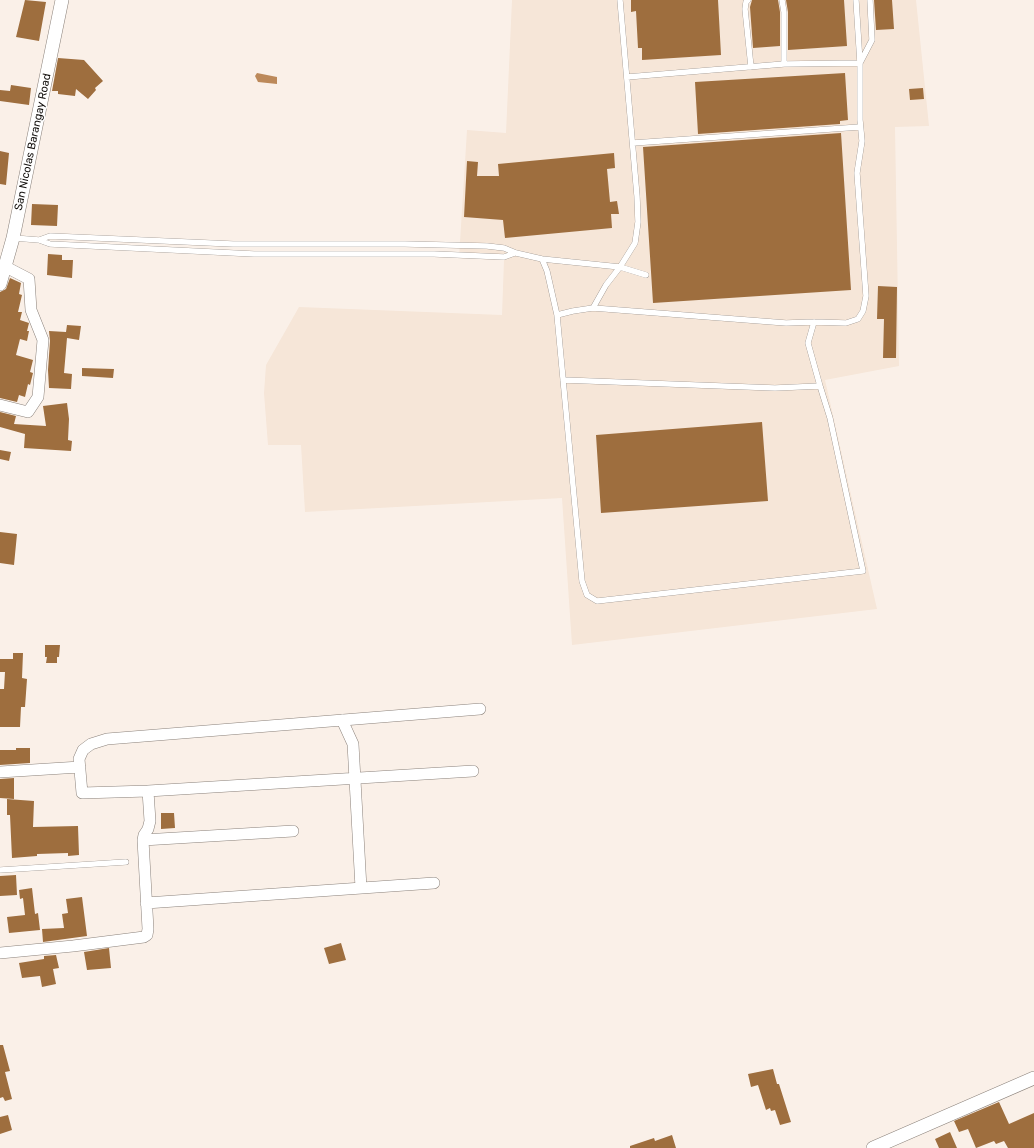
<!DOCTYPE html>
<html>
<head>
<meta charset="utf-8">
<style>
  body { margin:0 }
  canvas { display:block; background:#faf0e8 }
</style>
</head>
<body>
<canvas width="1034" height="1148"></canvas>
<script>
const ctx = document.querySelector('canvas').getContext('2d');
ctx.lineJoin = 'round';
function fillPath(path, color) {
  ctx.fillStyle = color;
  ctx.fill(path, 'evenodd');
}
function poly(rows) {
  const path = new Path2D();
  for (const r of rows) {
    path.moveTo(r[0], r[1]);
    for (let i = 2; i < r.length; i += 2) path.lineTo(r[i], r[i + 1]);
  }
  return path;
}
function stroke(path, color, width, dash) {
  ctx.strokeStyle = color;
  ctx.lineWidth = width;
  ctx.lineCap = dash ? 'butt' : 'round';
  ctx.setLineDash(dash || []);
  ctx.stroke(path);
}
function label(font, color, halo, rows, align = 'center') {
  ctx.font = font + ' Rubik,sans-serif';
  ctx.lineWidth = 3;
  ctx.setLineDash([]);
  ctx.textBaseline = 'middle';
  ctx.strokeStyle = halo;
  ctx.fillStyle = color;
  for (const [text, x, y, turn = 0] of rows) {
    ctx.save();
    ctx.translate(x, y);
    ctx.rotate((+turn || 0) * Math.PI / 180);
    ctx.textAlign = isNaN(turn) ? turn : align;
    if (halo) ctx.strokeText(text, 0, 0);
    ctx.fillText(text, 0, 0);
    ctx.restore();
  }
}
const built = poly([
  [512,0,916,0,929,126,895,127,899,366,825,380,877,609,572,645,562,498,305,512,301,445,268,445,264,393,266,365,299,307,502,315,504,260,459,258,467,130,506,133]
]);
const water = poly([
  [257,73,277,77,277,84,258,82,255,76]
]);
const building = poly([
  [25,0,46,2,39,41,16,37],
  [631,0,718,0,721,55,642,60,642,48,638,48,636,11,631,12],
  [752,0,778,0,780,12,780,46,753,48,750,7],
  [786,0,844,0,847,46,788,50,788,12],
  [874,0,892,0,894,29,876,30],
  [58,58,84,60,103,81,95,88,96,90,88,99,76,89,75,96,58,94,58,91,52,91],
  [845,73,848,120,840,121,840,124,698,134,695,82],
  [11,85,31,88,29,105,0,101,0,90,10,91],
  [923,88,924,99,910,100,909,89],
  [841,133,851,290,653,303,643,147],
  [0,151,9,153,6,185,0,184],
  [614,153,615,168,607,169,610,202,617,201,619,214,611,214,612,228,505,238,503,220,464,217,467,161,478,162,477,176,499,176,498,164],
  [32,204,58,205,57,226,31,225],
  [48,254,62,255,62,260,73,260,72,278,47,275],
  [10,278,21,283,19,294,22,295,18,312,22,312,20,320,29,323,27,331,29,331,27,341,20,339,16,355,33,360,30,372,33,373,30,385,28,384,25,397,19,395,17,402,0,398,0,292,6,289],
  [878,286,897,287,896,358,883,358,884,319,877,319],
  [67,325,81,326,79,340,67,338,64,373,72,374,71,389,49,388,48,370,50,341,49,331,66,332],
  [82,368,114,369,113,378,82,376],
  [67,403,69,419,68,440,72,441,71,451,24,448,25,434,0,427,0,412,16,416,14,424,46,426,43,406],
  [762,422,768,501,601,513,596,435],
  [0,450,11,452,9,461,0,459],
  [0,532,17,534,14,565,0,563],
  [45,645,60,645,59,657,57,657,57,663,46,663,47,657,45,657],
  [13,653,23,653,22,678,27,679,25,707,21,707,20,727,0,727,0,689,4,689,5,672,0,672,0,659,13,659],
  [16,748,30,748,30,763,0,765,0,750,16,750],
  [14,778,14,799,0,798,0,779],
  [7,799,34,801,33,827,78,826,79,855,68,856,68,853,37,854,37,856,12,858,10,815,7,815],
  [161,813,174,813,175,828,161,829],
  [16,875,17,895,0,896,0,876],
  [32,888,35,914,38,913,40,930,9,933,7,917,25,915,23,898,20,899,19,890],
  [82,897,87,936,43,942,42,929,64,928,62,914,68,913,66,899],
  [341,943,346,960,329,964,324,948],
  [109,948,111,968,87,970,84,952],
  [56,955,59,968,53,969,56,984,42,987,40,976,22,978,19,963,44,959,44,956],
  [0,1045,3,1045,10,1071,5,1072,12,1099,5,1101,3,1097,0,1098],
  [773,1069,777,1084,779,1084,791,1122,780,1125,775,1110,771,1111,770,1108,766,1110,758,1085,751,1087,748,1074],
  [999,1102,1009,1124,1034,1113,1034,1148,1008,1148,1004,1141,996,1144,994,1141,976,1148,968,1129,959,1132,954,1121],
  [8,1115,12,1130,0,1134,0,1117],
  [950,1132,957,1148,939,1148,935,1139],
  [672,1135,676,1148,630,1148,630,1146,654,1138,655,1141]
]);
const service = poly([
  [748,0,746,2,745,9,751,67],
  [782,0,784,12,784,64],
  [627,77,784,64,860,63,872,40,870,0],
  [633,143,860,127],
  [14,238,39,240,50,244,254,254,434,254,504,257,515,253],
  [39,240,50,236,233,244,405,244,487,246,504,248,516,253,542,259,547,271,557,315,582,581,587,595,597,601,863,571,830,418,820,386],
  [542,259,620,267,646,275],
  [593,308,606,285,620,267,635,243,638,222,637,196,620,0],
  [557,315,573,311,593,308,786,323,814,322,846,323,858,319,863,311,866,296,857,173,862,141,860,120,860,63,856,0],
  [563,380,775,388,820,386,808,343,814,322],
  [0,870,126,862]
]);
const minor = poly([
  [0,405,28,412,38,397,43,340,31,310,29,279,4,266],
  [342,720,353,744,361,888],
  [473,771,148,791,82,793,79,759,83,750,91,744,107,739,480,709],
  [0,772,80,767],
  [143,840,293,831],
  [146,903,434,883],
  [0,953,73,946,144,937,147,935,148,929,143,840,144,835,148,829,150,821,148,791]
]);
const tertiary = poly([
  [0,284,13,238,62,0],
  [873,1148,1034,1078]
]);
const streetNames = [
  ["San Nicolas Barangay Road",33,142,-78]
];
fillPath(built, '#f6e6d8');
fillPath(water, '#bc895a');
fillPath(building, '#9e6e3e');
stroke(service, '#8b827b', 6);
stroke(minor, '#8b827b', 12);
stroke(tertiary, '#8b827b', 14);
stroke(service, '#fff', 5.5);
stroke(minor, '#fff', 11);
stroke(tertiary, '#fff', 13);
label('11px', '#14110e', '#fff', streetNames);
</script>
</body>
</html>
